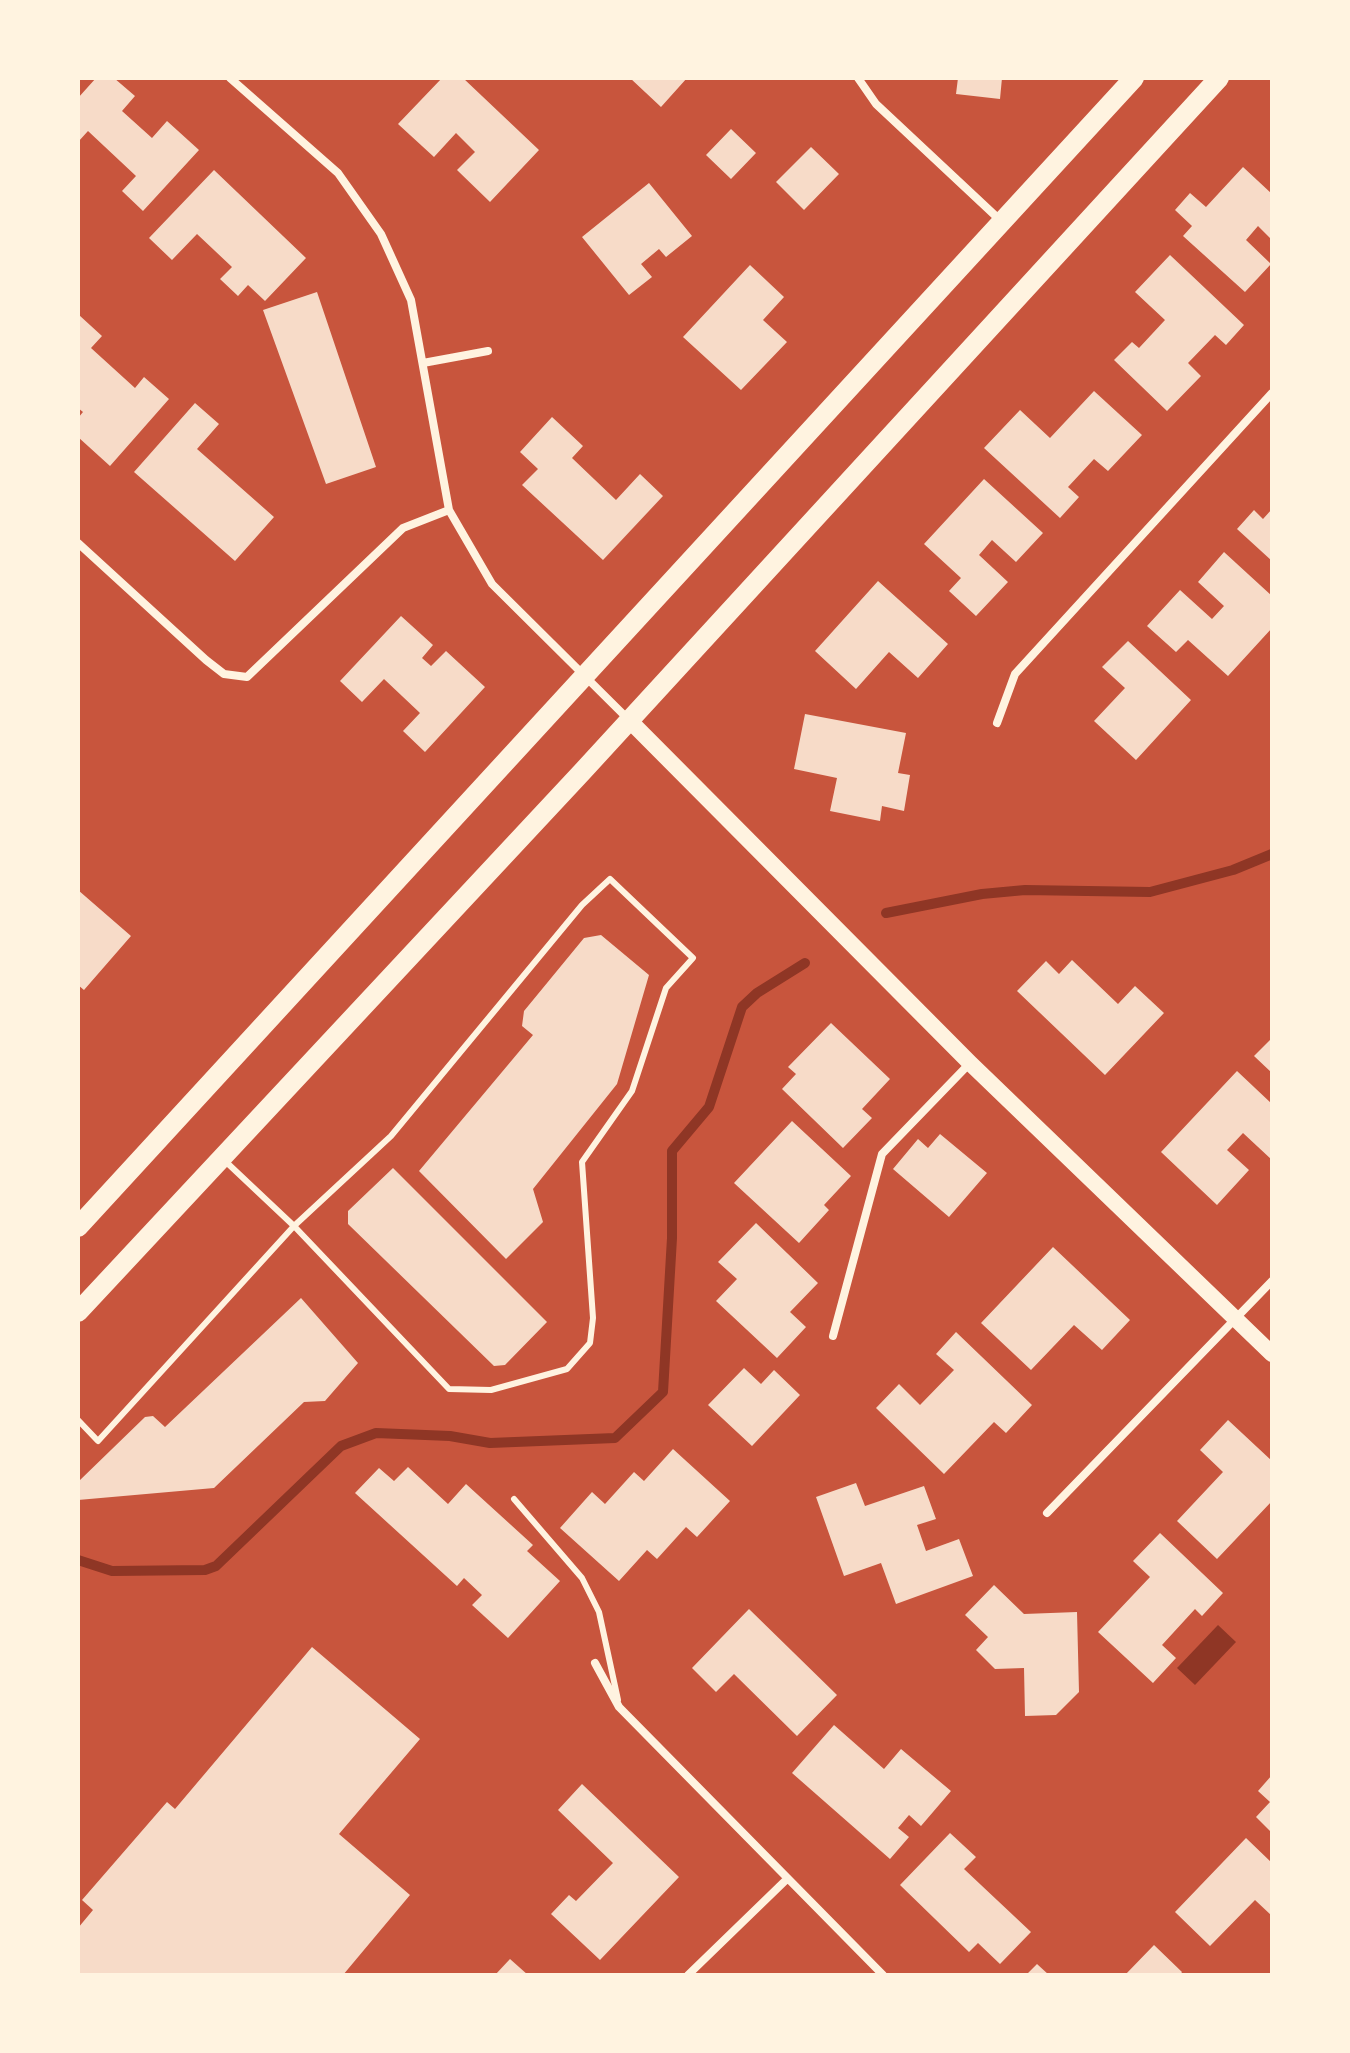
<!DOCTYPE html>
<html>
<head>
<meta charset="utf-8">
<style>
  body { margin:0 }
  #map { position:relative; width:1350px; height:2053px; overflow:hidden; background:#c8553d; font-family:"Sofia Sans Condensed",sans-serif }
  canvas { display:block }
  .frame { position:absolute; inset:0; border:80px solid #fff3e0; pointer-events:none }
</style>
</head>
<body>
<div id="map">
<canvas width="1350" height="2053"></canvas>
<div class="frame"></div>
</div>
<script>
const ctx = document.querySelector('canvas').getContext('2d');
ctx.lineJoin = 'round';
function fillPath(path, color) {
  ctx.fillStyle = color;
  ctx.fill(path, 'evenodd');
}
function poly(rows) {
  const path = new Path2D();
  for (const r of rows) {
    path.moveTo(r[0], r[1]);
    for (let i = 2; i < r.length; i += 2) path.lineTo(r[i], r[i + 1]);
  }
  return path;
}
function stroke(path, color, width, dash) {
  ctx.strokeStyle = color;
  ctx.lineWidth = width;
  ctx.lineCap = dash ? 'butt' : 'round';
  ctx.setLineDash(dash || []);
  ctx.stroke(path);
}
const water = poly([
  [1218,1625,1236,1642,1195,1685,1177,1668]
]);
const stream = poly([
  [886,913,982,894,1025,890,1150,892,1233,870,1272,854],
  [78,1560,112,1571,205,1570,216,1566,341,1446,376,1433,450,1436,490,1443,615,1438,663,1392,672,1238,672,1151,709,1107,742,1007,757,993,805,963]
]);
const building = poly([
  [96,78,114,78,135,96,122,111,152,138,167,121,199,150,143,211,122,191,136,176,88,131,78,142,78,98],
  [442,78,463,78,539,150,490,202,457,170,475,152,456,133,434,157,398,124],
  [630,78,687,78,661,107],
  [958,78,1002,78,1000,99,956,94],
  [731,129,756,153,731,179,706,155],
  [811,147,839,174,804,210,776,182],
  [1243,167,1272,194,1272,240,1258,226,1246,240,1271,264,1245,292,1183,236,1192,226,1175,210,1190,193,1206,207],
  [214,170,306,258,265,301,248,285,238,296,220,279,232,267,197,234,172,260,149,238],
  [649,183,692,236,666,257,659,249,641,264,652,277,629,295,582,237],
  [1170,255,1244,325,1226,345,1215,335,1188,363,1201,376,1167,411,1114,360,1132,342,1139,348,1165,320,1135,292],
  [750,265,784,297,763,320,787,342,741,390,683,337],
  [317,292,376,467,326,484,263,310],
  [79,315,102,336,91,348,135,388,144,377,169,399,110,466,78,437,78,418,83,412,78,408],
  [1094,391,1142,435,1108,471,1094,459,1068,487,1079,497,1060,518,984,448,1020,410,1050,438],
  [195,403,219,424,197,449,274,517,235,561,134,472],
  [552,417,583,446,572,458,616,500,640,474,663,496,603,560,522,485,538,469,520,452],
  [984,479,1043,533,1016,562,992,540,979,555,1008,582,976,616,949,591,961,578,924,544],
  [1272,509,1272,561,1237,529,1254,510,1263,519],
  [1224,552,1272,596,1272,628,1228,676,1188,640,1176,652,1147,626,1180,590,1212,619,1224,606,1198,582],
  [878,581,948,644,918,678,889,652,856,689,815,651],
  [401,616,433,645,422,658,431,666,446,651,485,687,425,752,403,731,420,713,384,679,362,702,340,681],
  [1128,641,1191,700,1136,760,1094,721,1125,688,1102,667],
  [805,714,906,733,898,773,910,775,904,811,882,806,880,821,830,811,837,778,794,769],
  [78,890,131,936,84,990,78,985],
  [601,935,649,975,617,1084,533,1189,543,1222,506,1259,419,1171,533,1035,522,1026,524,1011,584,938],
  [1072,960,1118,1004,1135,986,1164,1013,1105,1075,1017,991,1046,961,1059,974],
  [831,1023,890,1079,862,1109,872,1118,843,1148,782,1089,796,1074,788,1067],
  [1272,1038,1272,1073,1254,1056],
  [1237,1071,1272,1104,1272,1160,1243,1133,1227,1150,1249,1170,1217,1205,1161,1152],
  [792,1121,851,1176,824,1205,829,1210,799,1243,734,1183],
  [940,1134,987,1173,949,1217,893,1169,918,1139,928,1148],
  [393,1168,547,1322,505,1365,494,1366,348,1224,348,1211],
  [756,1223,818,1283,790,1312,806,1327,777,1358,716,1301,737,1279,718,1262],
  [1053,1247,1130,1320,1102,1350,1074,1325,1031,1370,981,1323],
  [301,1298,358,1363,325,1401,304,1402,214,1488,78,1500,78,1482,145,1417,153,1416,165,1427],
  [956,1332,1032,1405,1006,1433,994,1422,944,1474,876,1408,899,1384,920,1405,954,1370,936,1354],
  [744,1368,761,1384,774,1370,800,1395,752,1446,708,1405],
  [1228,1420,1272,1461,1272,1501,1217,1559,1177,1521,1223,1472,1200,1450],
  [673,1449,730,1501,697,1537,686,1527,657,1559,647,1550,619,1581,560,1528,592,1492,605,1504,634,1472,644,1481],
  [408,1467,448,1504,466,1484,533,1545,527,1551,560,1581,508,1638,472,1605,482,1595,464,1578,457,1586,355,1493,379,1468,394,1481],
  [856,1483,865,1506,924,1486,936,1519,917,1525,926,1551,959,1539,973,1576,896,1604,881,1563,844,1576,816,1497],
  [1160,1533,1223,1593,1202,1616,1195,1609,1162,1645,1176,1658,1153,1683,1098,1632,1150,1577,1133,1561],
  [994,1585,1024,1614,1077,1612,1079,1692,1056,1715,1025,1716,1024,1668,995,1669,976,1650,988,1637,965,1615],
  [749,1609,837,1695,797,1736,734,1674,716,1692,692,1668],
  [312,1647,420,1739,339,1834,410,1895,343,1975,78,1975,78,1928,93,1910,82,1900,167,1802,175,1809],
  [834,1725,884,1769,901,1749,951,1791,921,1826,909,1815,898,1828,909,1837,890,1859,792,1773],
  [1272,1775,1272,1833,1256,1817,1270,1802,1258,1791],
  [582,1784,679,1877,600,1960,551,1914,569,1895,576,1901,613,1863,558,1810],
  [950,1833,976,1857,964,1869,1031,1932,1000,1964,978,1943,969,1952,900,1885],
  [1246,1838,1272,1863,1272,1916,1255,1900,1210,1946,1175,1912],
  [1154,1945,1182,1972,1180,1975,1125,1975],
  [510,1959,528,1975,495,1975],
  [1037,1964,1049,1975,1026,1975]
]);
const service = poly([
  [78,1420,98,1441,294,1226,391,1136,582,905,610,879,693,958,666,988,632,1091,582,1162,593,1318,590,1343,567,1369,491,1390,449,1389,294,1226,224,1160],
  [514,1499,582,1578,599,1612,618,1700]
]);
const minor = poly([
  [230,78,338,173,381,234,411,300,449,510,492,584,629,720],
  [858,78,876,104,1001,221],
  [423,363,488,351],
  [78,543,206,660,224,674,247,677,403,528,449,510],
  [997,723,1015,674,1272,393],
  [833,1336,882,1154,970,1063],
  [1047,1513,1272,1281],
  [595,1663,619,1707,883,1975],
  [688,1975,787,1879]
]);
const secondary = poly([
  [629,720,970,1063,1272,1354]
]);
const primary = poly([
  [78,1227,1134,78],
  [78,1312,582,772,1219,78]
]);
fillPath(water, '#8f3625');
stroke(stream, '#8f3625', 10);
fillPath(building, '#f7dbc8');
stroke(service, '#fff3e0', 6);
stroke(minor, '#fff3e0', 8);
stroke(secondary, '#fff3e0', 16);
stroke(primary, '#fff3e0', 20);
</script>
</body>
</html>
